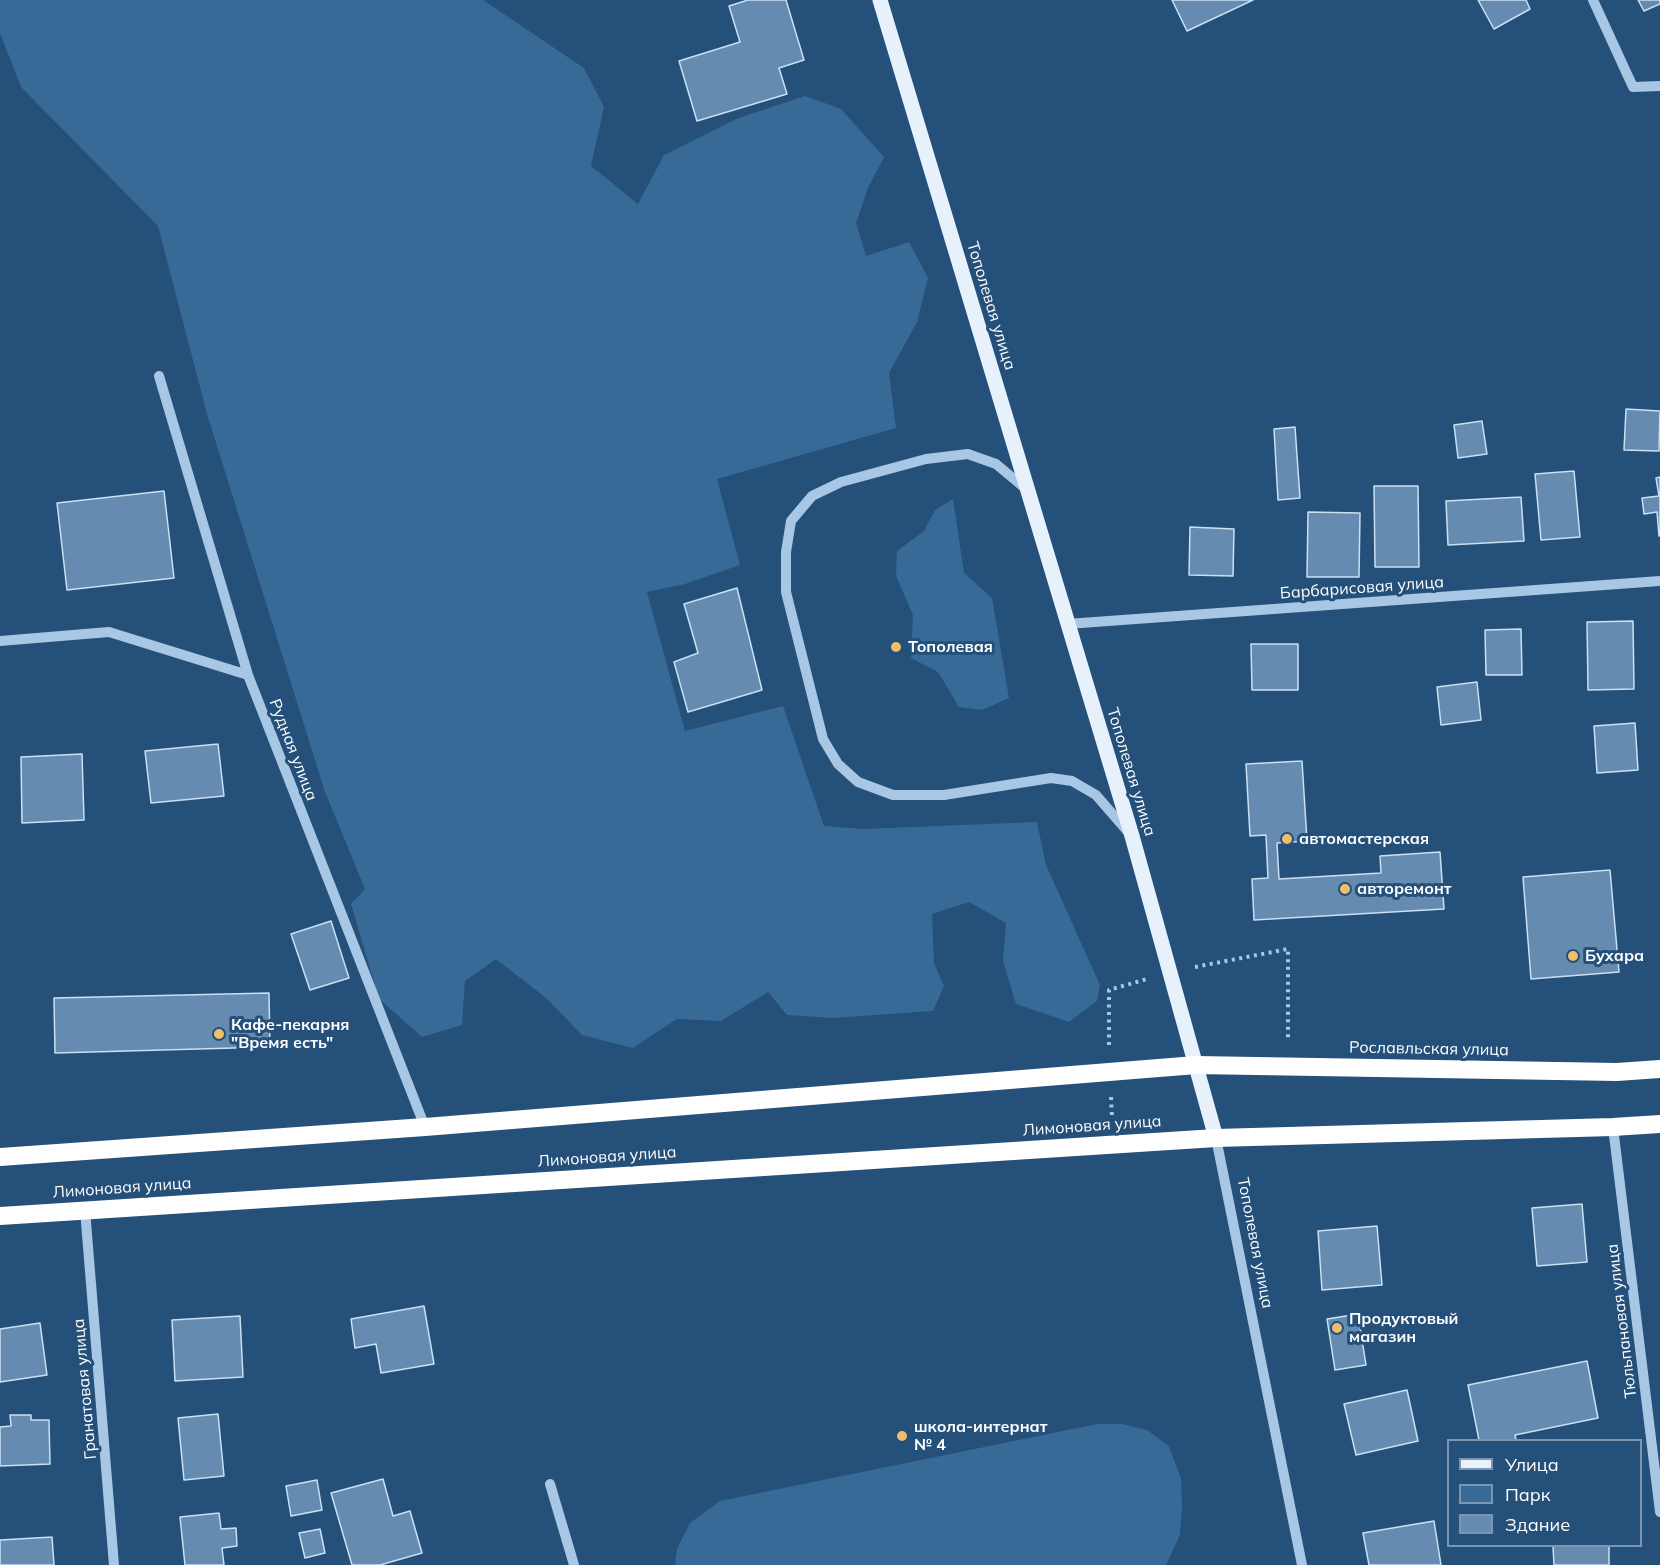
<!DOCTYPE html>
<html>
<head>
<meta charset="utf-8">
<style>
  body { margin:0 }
  #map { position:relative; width:1660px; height:1565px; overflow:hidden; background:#24507a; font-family:Mulish,sans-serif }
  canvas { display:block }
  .legend { position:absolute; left:1447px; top:1439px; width:195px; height:108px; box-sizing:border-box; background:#24507a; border:2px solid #7c96af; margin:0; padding:8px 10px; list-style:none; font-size:18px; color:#fff }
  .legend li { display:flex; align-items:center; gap:12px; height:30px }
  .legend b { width:30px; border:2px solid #7c96af }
</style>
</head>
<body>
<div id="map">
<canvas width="1660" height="1565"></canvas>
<ul class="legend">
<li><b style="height:8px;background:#e7f1fc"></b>Улица</li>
<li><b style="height:16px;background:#386a97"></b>Парк</li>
<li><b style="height:16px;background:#658cb0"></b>Здание</li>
</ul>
</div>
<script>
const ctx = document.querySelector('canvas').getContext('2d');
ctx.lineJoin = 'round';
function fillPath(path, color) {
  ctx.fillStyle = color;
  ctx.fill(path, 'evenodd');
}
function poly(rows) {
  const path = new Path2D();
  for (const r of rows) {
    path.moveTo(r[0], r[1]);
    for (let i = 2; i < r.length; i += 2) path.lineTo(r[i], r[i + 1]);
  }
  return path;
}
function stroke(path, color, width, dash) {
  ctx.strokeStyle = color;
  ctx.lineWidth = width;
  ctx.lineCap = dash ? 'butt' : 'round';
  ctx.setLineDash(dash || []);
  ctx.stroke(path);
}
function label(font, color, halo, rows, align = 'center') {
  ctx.font = font + ' Mulish,sans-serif';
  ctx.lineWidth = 6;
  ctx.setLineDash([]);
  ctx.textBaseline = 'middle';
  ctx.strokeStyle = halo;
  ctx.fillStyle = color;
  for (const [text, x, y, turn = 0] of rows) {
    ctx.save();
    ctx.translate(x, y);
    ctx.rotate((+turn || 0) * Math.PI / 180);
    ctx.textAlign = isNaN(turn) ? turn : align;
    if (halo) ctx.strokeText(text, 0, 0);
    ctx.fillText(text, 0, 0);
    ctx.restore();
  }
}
const green = poly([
  [0,0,483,0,584,68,604,107,591,166,638,204,664,155,736,119,805,96,841,109,884,157,868,188,856,223,866,256,909,242,928,278,917,322,889,373,896,428,717,479,740,565,685,584,647,592,685,731,783,706,824,826,862,829,1037,822,1046,865,1100,985,1097,1001,1069,1022,1016,1004,1003,961,1006,923,969,902,932,914,934,963,944,986,933,1011,833,1018,787,1015,768,992,721,1021,677,1019,633,1048,582,1035,546,998,496,959,465,981,462,1025,422,1037,379,999,351,904,365,889,325,792,207,414,158,226,21,87,0,33],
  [953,499,964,573,992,598,1009,698,982,710,959,707,938,672,911,658,913,615,896,576,897,551,924,531,935,510],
  [1097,1424,1122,1424,1147,1430,1169,1446,1181,1479,1182,1506,1180,1535,1166,1565,675,1565,677,1549,690,1523,720,1501]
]);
const building = poly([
  [748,0,786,0,804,60,779,68,787,94,697,121,679,61,740,42,729,6,748,0],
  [1172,0,1253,0,1187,31,1172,0],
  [1478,0,1526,0,1530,9,1494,29,1478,0],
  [1638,0,1660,0,1660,4,1644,11,1638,0],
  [1626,409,1660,411,1659,451,1624,450,1626,409],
  [1482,421,1487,454,1458,458,1454,425,1482,421],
  [1295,427,1300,498,1278,500,1274,429,1295,427],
  [1574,471,1580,537,1541,540,1535,474,1574,471],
  [1660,477,1660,536,1659,536,1657,512,1644,514,1642,498,1659,496,1656,478,1660,477],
  [1374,486,1418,486,1419,567,1375,567,1374,486],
  [164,491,174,578,67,590,57,503,164,491],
  [1521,497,1524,541,1448,545,1446,501,1521,497],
  [1308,512,1360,513,1359,577,1307,577,1308,512],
  [1190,527,1234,529,1233,576,1189,575,1190,527],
  [737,588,762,690,688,712,674,662,698,653,684,604,737,588],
  [1633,621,1634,689,1588,690,1587,622,1633,621],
  [1521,629,1522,675,1486,675,1485,630,1521,629],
  [1251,644,1298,644,1298,690,1252,690,1251,644],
  [1477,682,1481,720,1441,725,1437,687,1477,682],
  [1635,723,1638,770,1597,773,1594,726,1635,723],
  [218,744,224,796,151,803,145,751,218,744],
  [82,754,84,820,22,823,21,757,82,754],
  [1302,761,1307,841,1277,843,1279,879,1381,873,1380,856,1440,852,1444,909,1254,920,1252,879,1268,878,1266,835,1250,836,1246,764,1302,761],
  [1610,870,1619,972,1531,979,1523,877,1610,870],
  [331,921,349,978,310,990,291,934,331,921],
  [269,993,270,1047,55,1053,54,998,269,993],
  [1582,1204,1587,1262,1537,1266,1532,1208,1582,1204],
  [1377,1226,1382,1285,1322,1290,1318,1231,1377,1226],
  [424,1306,434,1364,381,1373,376,1344,355,1348,351,1319,424,1306],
  [1358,1314,1366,1365,1335,1370,1327,1319,1358,1314],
  [240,1316,243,1377,175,1381,172,1320,240,1316],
  [40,1323,47,1375,0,1382,0,1329,40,1323],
  [1587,1361,1598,1418,1515,1435,1516,1440,1479,1440,1468,1385,1587,1361],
  [1407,1390,1418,1441,1356,1455,1344,1404,1407,1390],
  [218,1414,224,1476,184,1480,178,1418,218,1414],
  [10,1415,31,1415,31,1420,49,1420,50,1464,0,1466,0,1427,11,1426,10,1415],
  [383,1479,393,1516,410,1511,422,1553,380,1565,352,1565,331,1493,383,1479],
  [317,1480,322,1510,291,1516,286,1486,317,1480],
  [219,1513,221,1529,236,1528,237,1546,222,1548,224,1565,185,1565,180,1517,219,1513],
  [1434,1521,1441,1565,1369,1565,1363,1533,1434,1521],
  [320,1529,325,1553,305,1558,299,1533,320,1529],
  [52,1537,54,1565,0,1565,0,1540,52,1537],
  [1553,1546,1609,1546,1609,1565,1554,1565,1553,1546]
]);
const path = poly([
  [1195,967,1288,949,1288,1039],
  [1109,1045,1109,990,1147,979],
  [1111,1097,1112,1117]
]);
const minor = poly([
  [1593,0,1633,87,1660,86],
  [159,376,248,675,425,1127],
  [1026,489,996,464,968,454,926,459,841,482,812,496,791,521,786,552,786,592,823,739,838,764,858,782,893,795,944,795,1051,778,1072,781,1096,795,1129,833],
  [1067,624,1660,581],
  [0,641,109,632,248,675],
  [1613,1127,1660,1512],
  [1216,1138,1302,1565],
  [85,1210,114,1565],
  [550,1484,574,1565]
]);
const major = poly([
  [880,0,1132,836,1216,1138]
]);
const highway = poly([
  [0,1157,425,1127,1196,1065,1617,1072,1660,1069],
  [0,1216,1216,1138,1613,1127,1660,1124]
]);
const markers = [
  [896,647,6,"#eebe6b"],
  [1287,839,6,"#eebe6b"],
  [1345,889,6,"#eebe6b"],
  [1573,956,6,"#eebe6b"],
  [219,1034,6,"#eebe6b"],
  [1337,1328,6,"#eebe6b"],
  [902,1436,6,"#eebe6b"]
];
const streetNames = [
  ["Тополевая улица",991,306,73],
  ["Барбарисовая улица",1362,588,-4],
  ["Рудная улица",293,750,69],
  ["Тополевая улица",1131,772,73],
  ["Рославльская улица",1429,1049,1],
  ["Лимоновая улица",1092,1126,-4],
  ["Лимоновая улица",607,1157,-4],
  ["Лимоновая улица",122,1188,-4],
  ["Тополевая улица",1255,1243,79],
  ["Тюльпановая улица",1622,1321,-97],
  ["Гранатовая улица",85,1389,-95]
];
const poiNames = [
  ["Тополевая",908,647],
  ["автомастерская",1299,839],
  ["авторемонт",1357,889],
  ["Бухара",1585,956],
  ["Кафе-пекарня",231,1025],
  ["\"Время есть\"",231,1043],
  ["Продуктовый",1349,1319],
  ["магазин",1349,1337],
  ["школа-интернат",914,1427],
  ["№ 4",914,1445]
];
fillPath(green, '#386a97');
fillPath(building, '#658cb0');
stroke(building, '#cae0f3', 1.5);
stroke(path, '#a7c7e4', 4, [3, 4.5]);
stroke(minor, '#a7c7e4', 10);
stroke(major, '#e7f1fc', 15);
stroke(highway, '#fff', 18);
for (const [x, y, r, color] of markers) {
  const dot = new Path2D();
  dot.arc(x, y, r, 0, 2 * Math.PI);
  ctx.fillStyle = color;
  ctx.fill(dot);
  stroke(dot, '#24507a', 2);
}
label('16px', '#fff', '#24507a', streetNames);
label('bold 16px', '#fff', '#24507a', poiNames, 'left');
</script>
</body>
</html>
